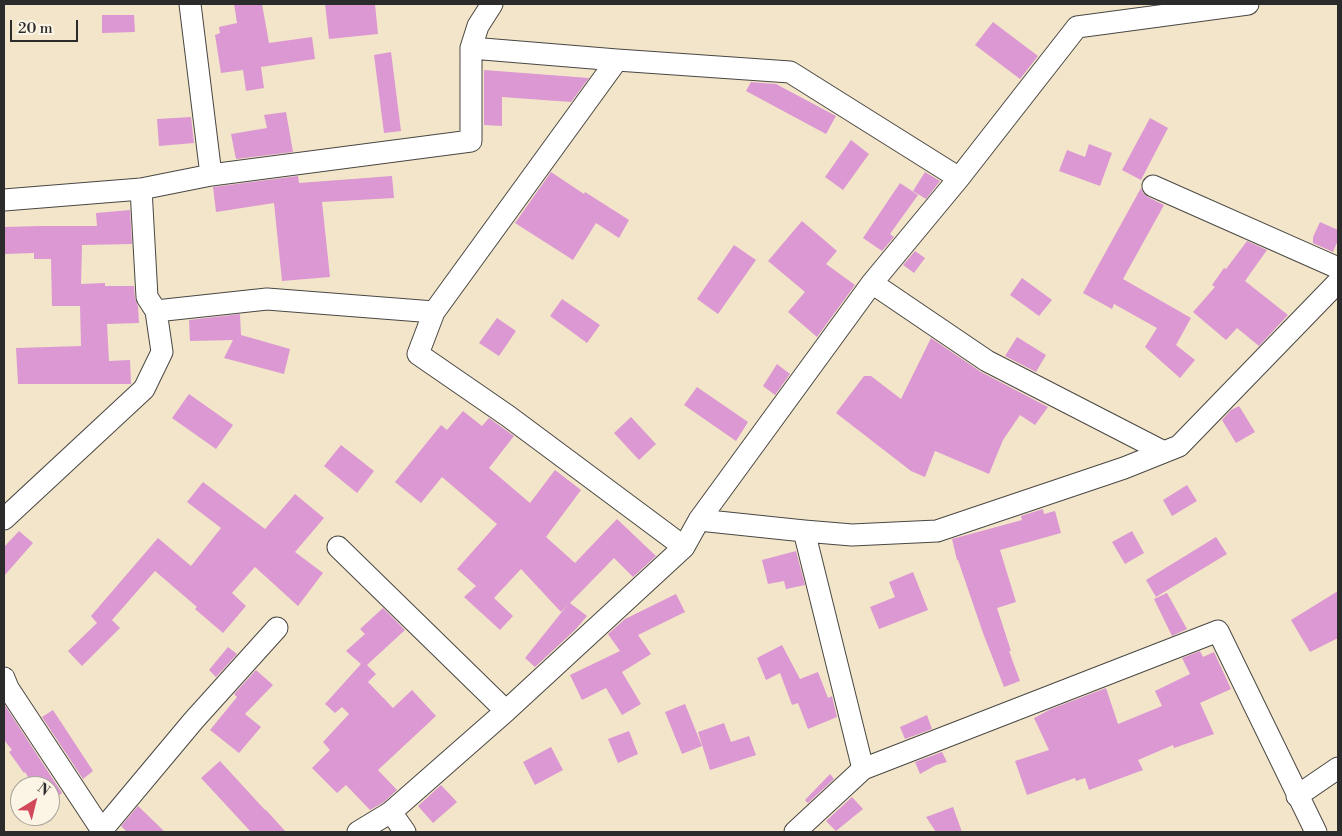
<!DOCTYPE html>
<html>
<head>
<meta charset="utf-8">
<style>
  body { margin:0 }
  #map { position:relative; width:1342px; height:836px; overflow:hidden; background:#f3e5c9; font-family:"Libre Bodoni",serif }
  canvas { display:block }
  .frame { position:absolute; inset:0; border:5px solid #2b2b2b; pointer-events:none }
  .north { position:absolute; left:10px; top:776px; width:50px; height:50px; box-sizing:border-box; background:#fcf5e5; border:1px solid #a8a49b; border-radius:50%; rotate:36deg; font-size:14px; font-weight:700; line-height:20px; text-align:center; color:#2b2b2b }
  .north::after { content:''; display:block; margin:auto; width:18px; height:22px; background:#d1495b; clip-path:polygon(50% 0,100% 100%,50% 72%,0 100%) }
  .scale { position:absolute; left:10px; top:20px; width:68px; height:22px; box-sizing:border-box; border:2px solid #2b2b2b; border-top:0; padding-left:6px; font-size:15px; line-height:18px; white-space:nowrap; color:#2b2b2b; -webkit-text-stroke:4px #fcf5e5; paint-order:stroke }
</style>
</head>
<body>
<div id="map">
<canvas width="1342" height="836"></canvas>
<div class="frame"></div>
<div class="north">N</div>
<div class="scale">20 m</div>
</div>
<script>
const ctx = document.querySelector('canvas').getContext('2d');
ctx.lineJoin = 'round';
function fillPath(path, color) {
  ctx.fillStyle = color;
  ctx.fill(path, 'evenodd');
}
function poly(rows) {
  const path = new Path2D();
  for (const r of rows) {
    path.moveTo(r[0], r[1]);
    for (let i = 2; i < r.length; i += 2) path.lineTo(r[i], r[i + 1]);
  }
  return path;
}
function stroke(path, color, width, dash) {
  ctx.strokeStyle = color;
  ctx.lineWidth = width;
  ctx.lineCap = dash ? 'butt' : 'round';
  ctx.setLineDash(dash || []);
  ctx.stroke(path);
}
const building = poly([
  [234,4,262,4,269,43,312,37,315,59,261,67,264,88,246,91,243,70,221,73,215,35,220,33,219,27,237,23],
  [325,4,375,4,378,34,329,39],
  [102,15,134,15,135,32,102,33],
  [993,22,1038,56,1020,79,975,45],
  [391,52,401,131,384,133,374,55],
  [484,70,589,78,571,102,502,97,502,126,484,125],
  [751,82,776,84,836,116,826,134,746,91],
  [286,112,293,152,236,159,231,134,267,128,264,115],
  [191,117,194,143,159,146,157,119],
  [1150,118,1168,128,1141,180,1122,170],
  [851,140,869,154,843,190,825,177],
  [1089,144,1112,153,1100,186,1059,171,1067,150,1085,157],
  [551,172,584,194,585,192,629,220,619,238,596,223,573,260,515,223],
  [925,172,940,181,926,199,913,191],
  [298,176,299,183,392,176,394,198,322,202,330,277,282,281,274,203,216,212,213,187],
  [900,183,918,195,890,234,894,237,882,251,863,238],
  [1141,188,1143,193,1148,197,1164,205,1123,279,1191,318,1176,345,1195,360,1180,378,1145,347,1157,328,1114,304,1112,309,1083,293],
  [130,210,132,244,82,245,81,284,105,283,105,286,134,286,135,298,138,306,139,323,107,324,109,361,130,360,131,384,18,384,16,348,81,346,80,306,52,306,51,259,34,259,34,253,4,254,4,227,41,226,97,226,96,213],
  [802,221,837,251,826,264,855,285,817,337,788,312,805,292,768,261],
  [1320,222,1338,230,1338,240,1333,252,1313,243,1313,237],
  [1247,241,1267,250,1245,281,1288,315,1259,346,1237,328,1226,340,1193,312,1215,287,1212,285,1224,268,1226,269],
  [734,245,756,260,718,314,697,299],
  [915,251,925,258,914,273,903,265],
  [1022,278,1052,300,1039,316,1010,295],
  [562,299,600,325,587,343,550,316],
  [240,314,241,335,290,349,284,374,224,358,233,340,190,341,189,320],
  [497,318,516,331,499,356,479,343],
  [1017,337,1046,355,1036,372,1005,356],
  [931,338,981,372,1048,407,1035,425,1020,415,1003,440,989,474,935,451,925,477,911,471,836,413,864,376,871,376,901,399],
  [777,364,790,374,775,395,763,386],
  [697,387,748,422,736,441,684,405],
  [189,394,233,425,216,449,172,418],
  [1239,406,1255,432,1236,443,1222,420,1231,410],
  [463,411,482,426,489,418,514,436,489,468,530,503,555,470,581,490,546,537,575,563,617,519,656,556,633,577,614,558,570,603,587,616,575,630,535,667,525,658,569,603,561,612,521,569,494,598,513,616,500,630,464,597,476,586,457,569,497,524,442,477,421,503,395,482,441,425,447,430],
  [631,417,656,444,639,460,614,433],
  [341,445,374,471,357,493,324,466],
  [203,482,265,529,295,494,324,518,295,552,323,573,298,606,255,567,232,593,246,606,223,633,195,609,197,607,155,571,112,620,120,628,82,666,68,651,97,623,91,616,158,538,191,566,221,528,187,502],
  [1187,485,1197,501,1172,516,1163,500],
  [1043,509,1044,514,1055,511,1061,533,1000,550,1016,602,997,608,1011,651,1009,651,1020,681,1004,687,983,633,958,560,957,560,952,539,1022,520,1021,516],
  [19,531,33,543,4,576,4,547],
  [1132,531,1144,553,1125,564,1112,542],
  [1216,537,1227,554,1156,597,1146,580],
  [796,551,805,585,786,589,784,581,768,584,762,560],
  [913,572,928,610,879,629,870,607,895,597,889,582],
  [1338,591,1338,638,1310,652,1291,620],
  [1167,593,1187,629,1172,636,1154,599],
  [676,594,685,612,638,635,651,654,622,672,641,704,622,715,606,688,582,700,570,675,620,651,608,634,625,619],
  [383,608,405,630,367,665,376,674,368,682,393,708,412,690,436,716,378,770,397,790,384,802,370,810,346,785,337,793,312,768,330,750,323,742,349,714,342,707,335,713,325,704,361,664,346,651,365,634,360,629],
  [782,645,800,679,818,672,828,698,832,696,837,717,808,729,798,703,792,705,780,673,766,680,757,658],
  [228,647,237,654,216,677,209,670],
  [1200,651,1203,657,1214,652,1231,689,1200,703,1214,734,1174,748,1173,745,1138,760,1143,770,1089,790,1085,778,1076,781,1075,778,1027,795,1015,761,1049,750,1034,718,1051,709,1106,688,1118,724,1162,706,1155,691,1190,674,1182,658],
  [256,670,273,685,245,714,261,727,239,753,210,730,237,697,234,694],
  [4,704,62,793,50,802,50,786,34,786,25,772,24,773,9,752,12,750,4,740],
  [685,704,702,746,682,754,665,712],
  [53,710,93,771,83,779,42,717],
  [927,715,932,729,905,739,900,727],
  [724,723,731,742,749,736,756,755,710,770,698,732],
  [629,731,638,754,618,763,608,739],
  [551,747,563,770,535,785,523,762],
  [942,752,947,762,936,765,920,774,915,762],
  [220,761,265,810,266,810,286,832,251,832,201,778],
  [830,774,834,779,808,803,805,800],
  [441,785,457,802,433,823,418,806],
  [852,797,863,809,836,831,826,821],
  [138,806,165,832,127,832,121,826],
  [953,807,962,832,936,832,926,817]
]);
const street = poly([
  [190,4,211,175],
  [471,48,478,26,492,4],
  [617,60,434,312,418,354,508,416,684,547],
  [1153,186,1338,268],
  [4,200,141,189,211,175,471,141,471,48,617,60,790,72,959,178],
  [872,283,987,361,1164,452],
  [156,311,267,299,434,312],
  [4,519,144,389,162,352,156,311,147,297,141,189],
  [699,520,804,531,852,535,937,531,1124,468,1179,446,1338,282],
  [804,531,863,769],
  [338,547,506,711],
  [4,678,8,688,103,832],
  [1297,796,1338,768],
  [391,812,405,832],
  [102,830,194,720,277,628],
  [358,832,391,812,506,711,684,547,699,520,872,283,959,178,1077,27,1248,4],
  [795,832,863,769,1218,631,1316,832]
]);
fillPath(building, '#db98d2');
stroke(street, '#494743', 23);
stroke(street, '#fff', 21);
</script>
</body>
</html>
